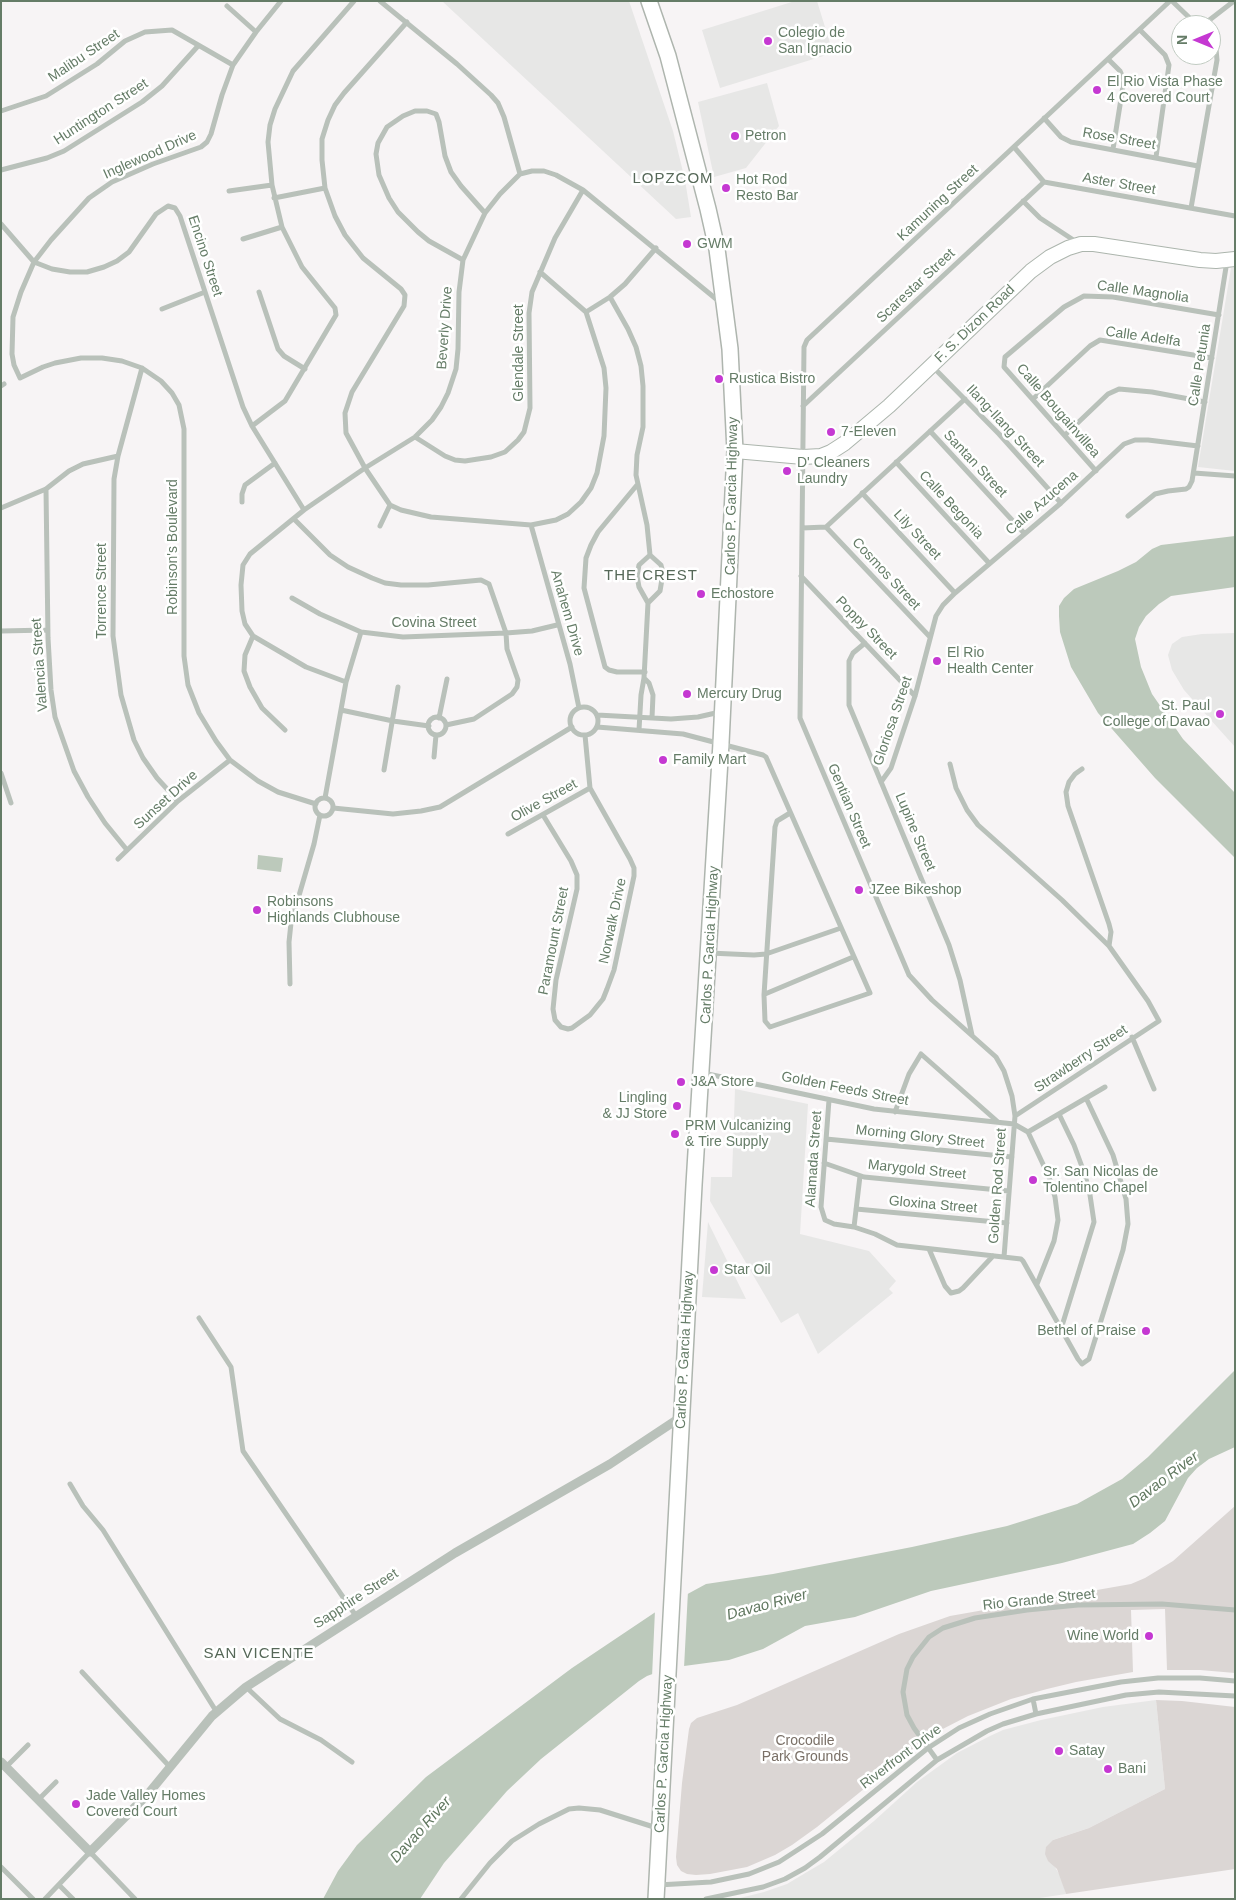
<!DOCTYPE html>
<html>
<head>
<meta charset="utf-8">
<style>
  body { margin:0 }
  #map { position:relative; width:1236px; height:1900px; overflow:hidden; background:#f7f4f5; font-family:Helvetica,sans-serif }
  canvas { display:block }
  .frame { position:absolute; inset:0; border:2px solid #657c67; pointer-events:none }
  .north { position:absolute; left:1171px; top:15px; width:50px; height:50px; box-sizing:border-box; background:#fff; border:1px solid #c1cbc2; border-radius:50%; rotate:270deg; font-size:14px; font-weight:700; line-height:20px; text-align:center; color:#657c67 }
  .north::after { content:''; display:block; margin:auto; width:18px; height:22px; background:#c538d2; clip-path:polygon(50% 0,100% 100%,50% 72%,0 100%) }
</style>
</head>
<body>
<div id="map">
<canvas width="1236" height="1900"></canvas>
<div class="frame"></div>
<div class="north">N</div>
</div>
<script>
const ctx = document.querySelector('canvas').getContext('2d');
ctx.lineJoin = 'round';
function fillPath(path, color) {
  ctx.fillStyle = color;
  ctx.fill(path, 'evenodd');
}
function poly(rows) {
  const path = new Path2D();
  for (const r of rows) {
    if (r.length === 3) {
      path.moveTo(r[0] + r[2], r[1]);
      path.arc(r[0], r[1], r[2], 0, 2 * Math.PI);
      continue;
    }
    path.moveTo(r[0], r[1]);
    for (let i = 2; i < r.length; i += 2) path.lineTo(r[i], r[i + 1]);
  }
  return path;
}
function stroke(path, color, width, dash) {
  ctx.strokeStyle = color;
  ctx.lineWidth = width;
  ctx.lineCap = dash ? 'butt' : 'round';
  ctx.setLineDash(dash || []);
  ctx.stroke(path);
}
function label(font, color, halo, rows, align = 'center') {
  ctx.font = font + ' Helvetica,sans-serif';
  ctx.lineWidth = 5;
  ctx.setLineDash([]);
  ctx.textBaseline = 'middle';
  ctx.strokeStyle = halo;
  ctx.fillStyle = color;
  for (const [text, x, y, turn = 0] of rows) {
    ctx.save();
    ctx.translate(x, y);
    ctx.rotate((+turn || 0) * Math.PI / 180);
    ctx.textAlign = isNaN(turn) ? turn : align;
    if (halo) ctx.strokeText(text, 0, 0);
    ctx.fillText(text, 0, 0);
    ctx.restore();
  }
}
const built = poly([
  [442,1,629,1,673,131,685,180,691,217,676,219],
  [795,1,817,1,833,53,720,88,702,30],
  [767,83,779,126,746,168,714,177,698,102],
  [1235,267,1235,471,1198,467,1231,268],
  [1235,633,1235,747,1184,690,1172,670,1168,655,1172,644,1182,637,1202,634],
  [735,1089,808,1104,800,1234,869,1251,896,1281,889,1289,893,1293,818,1354,798,1313,781,1323,710,1201,711,1177,732,1177],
  [708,1222,746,1299,702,1297],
  [1156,1700,1165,1789,1089,1828,1053,1840,1053,1864,1061,1877,1066,1894,1033,1899,736,1899,764,1892,787,1884,807,1872,824,1862,874,1821,917,1782,957,1753,990,1736,1003,1730,1041,1720,1103,1707]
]);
const green = poly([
  [1235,1506,1235,1673,1200,1670,1167,1670,1165,1609,1131,1610,1133,1672,1076,1682,1047,1689,1011,1699,968,1716,935,1733,923,1741,817,1827,792,1845,775,1855,747,1867,710,1874,696,1875,687,1874,681,1871,677,1865,676,1857,682,1783,689,1729,691,1723,697,1718,737,1705,899,1634,950,1616,1131,1584,1145,1578,1173,1561],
  [1156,1700,1182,1701,1235,1707,1235,1869,1066,1894,1057,1869,1048,1861,1045,1854,1046,1847,1053,1840,1089,1828,1165,1789]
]);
const water = poly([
  [1235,536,1235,587,1171,596,1159,604,1146,616,1139,627,1135,639,1141,667,1152,694,1183,739,1235,793,1235,858,1155,778,1098,713,1071,667,1060,632,1059,616,1059,606,1064,598,1074,589,1118,571,1136,562,1152,549,1161,545],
  [258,855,283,858,281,872,257,869],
  [1235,1370,1235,1447,1209,1459,1197,1468,1188,1478,1165,1521,1150,1533,1133,1544,1062,1563,931,1591,855,1617,805,1626,763,1649,729,1660,669,1668,647,1676,639,1681,541,1759,507,1791,444,1863,420,1899,323,1899,338,1871,357,1845,426,1777,572,1668,660,1609,706,1584,773,1574,912,1547,1007,1526,1077,1504,1122,1479,1148,1457]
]);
const pier = poly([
  [688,1591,684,1668,670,1670,652,1677,655,1610]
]);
const minor = poly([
  [281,1,256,32,233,65,222,95,211,134,207,142,201,147,153,164,112,182,89,198,51,240,34,262,21,292,13,317,12,354,14,365,20,378,43,367,55,363,81,358,102,358,122,361,142,368,161,381,172,393,179,405,184,429,184,656,188,685,199,713,216,741,230,760,258,781,278,792,316,804],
  [380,1,457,64,491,95,498,103,504,117,520,174],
  [1172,1,1197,25],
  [227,6,256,32],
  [407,22,344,93,335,105,328,120,322,139,322,160,325,188,335,216,345,235,363,258,401,289,405,295,404,306,352,392,345,413,346,433,365,468,390,505,401,510,431,517,531,525,556,520,568,514,581,502,591,488,597,473,604,436,606,388,604,368,586,312,540,272],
  [1203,25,1234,1],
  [1140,30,1165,55,1169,65,1156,157],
  [1108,59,1120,71,1124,80,1113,149],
  [1,111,46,96,97,64,125,41,145,32,172,30,233,65],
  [1044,118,1061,137,1071,142,1198,166],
  [1014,147,1044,182,1235,216],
  [1,170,47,158,64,151,142,102,162,86,198,46],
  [229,191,272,185],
  [274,198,325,188],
  [1023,201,1040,218,1078,243],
  [1191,208,1217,60,1216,49,1211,40],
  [1,224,34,262,52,269,70,272,87,272,104,267,117,261,129,252,156,214,168,206,175,208,180,216,243,407,252,426,304,510],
  [243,239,282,227],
  [463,260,429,241,418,232,398,212,389,198,379,175,376,154,378,143,387,127,403,116,415,111,427,111,436,114,439,122,445,156,451,172,461,186,485,213],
  [259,292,278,349,284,356,305,369],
  [610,297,628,329,636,347,641,366,643,386,643,427,637,455,636,475,647,525,650,555,661,565,663,573,660,591,648,603],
  [162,309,205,292],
  [586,312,610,297,625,284,656,248],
  [933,367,999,434,1061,503],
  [142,368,118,456,114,479,113,636,121,695,134,740,143,758,157,778,178,801],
  [1,386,4,384],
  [1033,399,1090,346,1100,340,1212,358],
  [803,406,1044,182],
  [252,426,285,401,336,315,335,308,302,267,282,227,272,185,268,142,270,125,275,109,293,71,354,1],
  [930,431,1024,533],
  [1065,435,1108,394,1119,389,1152,392,1205,402],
  [415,437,445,456,455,460,465,461,491,457,505,452,518,440,524,432,530,408,529,313,532,292,555,238,583,190],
  [896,462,989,563],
  [1096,471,1004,367,1005,357,1064,307,1084,296,1113,297,1219,315],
  [1194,473,1235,476],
  [637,485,598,532,591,545,586,558,584,588,605,667,609,670,617,672,645,672],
  [46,489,48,638,51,690,55,717,74,771,88,797,105,823,127,850],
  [862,493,955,593],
  [242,502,242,494,245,485,275,463],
  [1,508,46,489,69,471,83,464,118,456],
  [1128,516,1155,494,1168,491,1186,489,1189,487,1192,481,1227,261],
  [294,519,330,555,348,567,372,578,385,583,401,585,428,585,481,580,489,584,506,633,507,649,518,680,517,687,512,694,474,719,446,725],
  [531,525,570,664,579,708],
  [380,526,390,505],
  [826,527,930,637],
  [802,528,826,527,965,399],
  [801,576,915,696],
  [292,598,320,614,361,632,403,637,506,633,532,631,557,625],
  [1,631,48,630],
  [253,636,245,655,244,671,250,687,262,708,285,730],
  [865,643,853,653,849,661,849,705,949,945,960,980,972,1035],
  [644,678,649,683,653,695,652,718],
  [346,682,306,667,253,636,245,624,242,611,241,585,243,565,250,554,304,510,365,468,415,437,432,420,441,407,448,393,456,369,458,349,459,292,463,260,485,213,500,194,520,174,532,171,544,171,556,175,583,190,721,303],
  [584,721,14],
  [341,710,393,721,429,726],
  [597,715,671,719,698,717,720,712],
  [437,726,9],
  [439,718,447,679],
  [597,727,683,734,763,755,766,757,870,993,770,1027,765,1021,764,995,775,827,777,821,790,813],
  [639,730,641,695,644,678,648,603,639,587,637,576,639,565,650,555],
  [434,757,436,735],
  [950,764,956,788,967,810,978,825,1062,900,1109,946,1148,1001,1159,1021,1015,1116],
  [1082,769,1075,774,1069,782,1066,792,1068,806,1109,924,1111,932,1109,946],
  [384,770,398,687],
  [1,773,11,803],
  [881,782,891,768,915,696,936,616,943,605,955,593,1061,503,1124,444,1135,440,1148,440,1198,446],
  [324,807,9],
  [325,798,346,682,361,632],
  [333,808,393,814,421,811,440,807,572,727],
  [543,815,571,861,577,875,577,889,556,980,553,1009,555,1020,561,1027,568,1029,572,1028,590,1015,603,999,607,989,614,970,634,876,634,868,630,859,590,788,585,735],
  [508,834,590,788],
  [118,859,178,801,230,760],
  [709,953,754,955,766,954,841,928],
  [290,984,289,942,291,923,314,844,320,815],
  [765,994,853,957],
  [1132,1037,1154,1089],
  [703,1073,874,1109,1014,1124,1028,1132,1049,1177,1055,1197,1058,1220,1054,1241,1037,1284],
  [829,1100,821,1207,825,1220,834,1224,854,1227,875,1234,897,1245,1021,1259,1023,1261,1078,1359,1082,1364,1089,1359,1123,1250,1128,1224,1126,1199,1113,1155,1086,1098],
  [895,1112,909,1074,921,1054,998,1122],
  [1059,1114,1074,1145,1085,1175,1090,1195,1094,1222,1061,1329],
  [1028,1132,1105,1087],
  [826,1139,1012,1157],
  [824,1163,864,1177,1009,1191],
  [856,1209,1007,1223],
  [854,1227,860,1176],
  [929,1249,945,1286,951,1293,959,1291,963,1288,993,1256],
  [1004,1257,1015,1116,1012,1096,1004,1071,996,1057,932,1000,909,975,800,718,804,347,807,340,1170,1],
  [199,1318,231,1367,243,1451,356,1616],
  [70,1484,83,1506,103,1530,216,1711],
  [82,1672,170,1767],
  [246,1687,280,1719,321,1740,352,1762],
  [1033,1699,1036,1714],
  [937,1760,914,1728,907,1715,903,1692,907,1669,913,1657,929,1637,943,1628,975,1618,1027,1610,1078,1605,1162,1604,1235,1610],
  [6,1767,28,1745],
  [38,1800,56,1782],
  [1,1867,33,1899],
  [59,1885,73,1899],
  [658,1885,711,1882,749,1874,779,1862,822,1834,928,1748,959,1728,990,1714,1033,1699,1121,1682,1158,1678,1200,1678,1235,1681],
  [45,1899,90,1852,135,1899],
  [461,1899,490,1863,512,1841,539,1824,569,1809,579,1808,600,1810,657,1828],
  [706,1899,763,1887,785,1879,805,1868,820,1857,937,1760,987,1731,1003,1724,1036,1714,1126,1695,1159,1692,1235,1696]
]);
const tertiary = poly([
  [1,1762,90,1852,148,1794,212,1716,246,1687,455,1553,610,1464,681,1417]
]);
const primary = poly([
  [735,451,803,457,821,456,831,452,845,443,889,406,1031,271,1050,257,1068,248,1081,244,1094,244,1200,260,1216,261,1235,259]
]);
const trunk = poly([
  [649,1,668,56,708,209,717,249,730,349,735,451,721,743,694,1185,656,1899]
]);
const markers = [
  [768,41,5,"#c538d2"],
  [1097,90,5,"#c538d2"],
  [735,136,5,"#c538d2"],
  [726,188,5,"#c538d2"],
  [687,244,5,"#c538d2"],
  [719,379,5,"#c538d2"],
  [831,432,5,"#c538d2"],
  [787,471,5,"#c538d2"],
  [701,594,5,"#c538d2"],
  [937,661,5,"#c538d2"],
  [687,694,5,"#c538d2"],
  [1220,714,5,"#c538d2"],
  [663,760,5,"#c538d2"],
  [859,890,5,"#c538d2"],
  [257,910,5,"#c538d2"],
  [681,1082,5,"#c538d2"],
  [677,1106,5,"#c538d2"],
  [675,1134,5,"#c538d2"],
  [1033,1180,5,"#c538d2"],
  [714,1270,5,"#c538d2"],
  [1146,1331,5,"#c538d2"],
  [1149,1636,5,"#c538d2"],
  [1059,1751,5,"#c538d2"],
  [1108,1769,5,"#c538d2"],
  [76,1804,5,"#c538d2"]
];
const poiNames = [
  ["Colegio de",778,33],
  ["San Ignacio",778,49],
  ["El Rio Vista Phase",1107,82],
  ["4 Covered Court",1107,98],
  ["Petron",745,136],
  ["Hot Rod",736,180],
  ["Resto Bar",736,196],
  ["GWM",697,244],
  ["Rustica Bistro",729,379],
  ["7-Eleven",841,432],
  ["D' Cleaners",797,463],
  ["Laundry",797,479],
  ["Echostore",711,594],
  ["El Rio",947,653],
  ["Health Center",947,669],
  ["Mercury Drug",697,694],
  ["St. Paul",1210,706,"right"],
  ["College of Davao",1210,722,"right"],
  ["Family Mart",673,760],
  ["JZee Bikeshop",869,890],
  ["Robinsons",267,902],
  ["Highlands Clubhouse",267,918],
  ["J&A Store",691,1082],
  ["Lingling",667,1098,"right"],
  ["& JJ Store",667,1114,"right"],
  ["PRM Vulcanizing",685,1126],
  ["& Tire Supply",685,1142],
  ["Sr. San Nicolas de",1043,1172],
  ["Tolentino Chapel",1043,1188],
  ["Star Oil",724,1270],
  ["Bethel of Praise",1136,1331,"right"],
  ["Wine World",1139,1636,"right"],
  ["Satay",1069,1751],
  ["Bani",1118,1769],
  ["Jade Valley Homes",86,1796],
  ["Covered Court",86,1812]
];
const streetNames = [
  ["Malibu Street",84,56,-34],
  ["Huntington Street",101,112,-33],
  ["Rose Street",1119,139,10],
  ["Inglewood Drive",150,155,-24],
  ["Aster Street",1119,184,10],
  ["Kamuning Street",938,203,-43],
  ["Encino Street",205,256,72],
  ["Scarestar Street",916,286,-43],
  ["Calle Magnolia",1143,292,8],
  ["F. S. Dizon Road",975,324,-44],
  ["Beverly Drive",445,328,-86],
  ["Calle Adelfa",1143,337,8],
  ["Glendale Street",519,353,-90],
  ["Calle Petunia",1200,365,-81],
  ["Calle Bougainvillea",1058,411,49],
  ["Ilang-Ilang Street",1005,426,47],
  ["Santan Street",975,464,47],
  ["Carlos P. Garcia Highway",732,496,-89],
  ["Calle Azucena",1042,503,-41],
  ["Calle Begonia",951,505,47],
  ["Lily Street",917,535,47],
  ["Robinson's Boulevard",173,547,-90],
  ["Cosmos Street",886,574,47],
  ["Torrence Street",102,591,-90],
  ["Anahem Drive",567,613,74],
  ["Covina Street",434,623],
  ["Poppy Street",866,628,46],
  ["Valencia Street",40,665,-94],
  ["Gloriosa Street",893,721,-71],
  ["Sunset Drive",166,800,-42],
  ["Olive Street",544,801,-29],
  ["Gentian Street",849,806,67],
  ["Lupine Street",915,832,67],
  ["Norwalk Drive",613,921,-78],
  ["Paramount Street",554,941,-79],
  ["Carlos P. Garcia Highway",710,945,-87],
  ["Strawberry Street",1081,1059,-34],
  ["Golden Feeds Street",845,1089,11],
  ["Morning Glory Street",920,1137,6],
  ["Alamada Street",814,1159,-86],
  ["Marygold Street",917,1170,6],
  ["Golden Rod Street",998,1186,-86],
  ["Gloxina Street",933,1205,5],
  ["Carlos P. Garcia Highway",685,1350,-87],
  ["Sapphire Street",356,1599,-33],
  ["Rio Grande Street",1039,1600,-6],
  ["Carlos P. Garcia Highway",664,1754,-87],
  ["Riverfront Drive",901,1757,-37]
];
const parkNames = [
  ["Crocodile",805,1741],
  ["Park Grounds",805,1757]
];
const neighbourhoodNames = [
  ["LOPZCOM",673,179],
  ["THE CREST",651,576],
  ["SAN VICENTE",259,1654]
];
const waterNames = [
  ["Davao River",1164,1480,-37],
  ["Davao River",767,1605,-15],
  ["Davao River",421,1830,-48]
];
fillPath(built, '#e7e7e6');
fillPath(green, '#dbd6d4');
fillPath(water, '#bcc9bb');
fillPath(pier, '#f7f4f5');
stroke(primary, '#acb5ad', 16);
stroke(trunk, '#aeb5ae', 18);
stroke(minor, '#b9c1ba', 5);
stroke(tertiary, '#b9c1ba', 9);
stroke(primary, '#fff', 14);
stroke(trunk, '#fff', 15);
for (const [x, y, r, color] of markers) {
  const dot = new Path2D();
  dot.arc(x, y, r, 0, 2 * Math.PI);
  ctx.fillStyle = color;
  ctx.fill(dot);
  stroke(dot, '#fff', 2);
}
label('14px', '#657c67', '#fff', poiNames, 'left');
label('14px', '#657c67', '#fff', streetNames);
label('14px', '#7a7067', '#fff', parkNames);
ctx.letterSpacing = '1px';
label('15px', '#566858', '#fff', neighbourhoodNames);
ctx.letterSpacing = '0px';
label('italic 15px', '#60775f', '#fff', waterNames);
</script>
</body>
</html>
